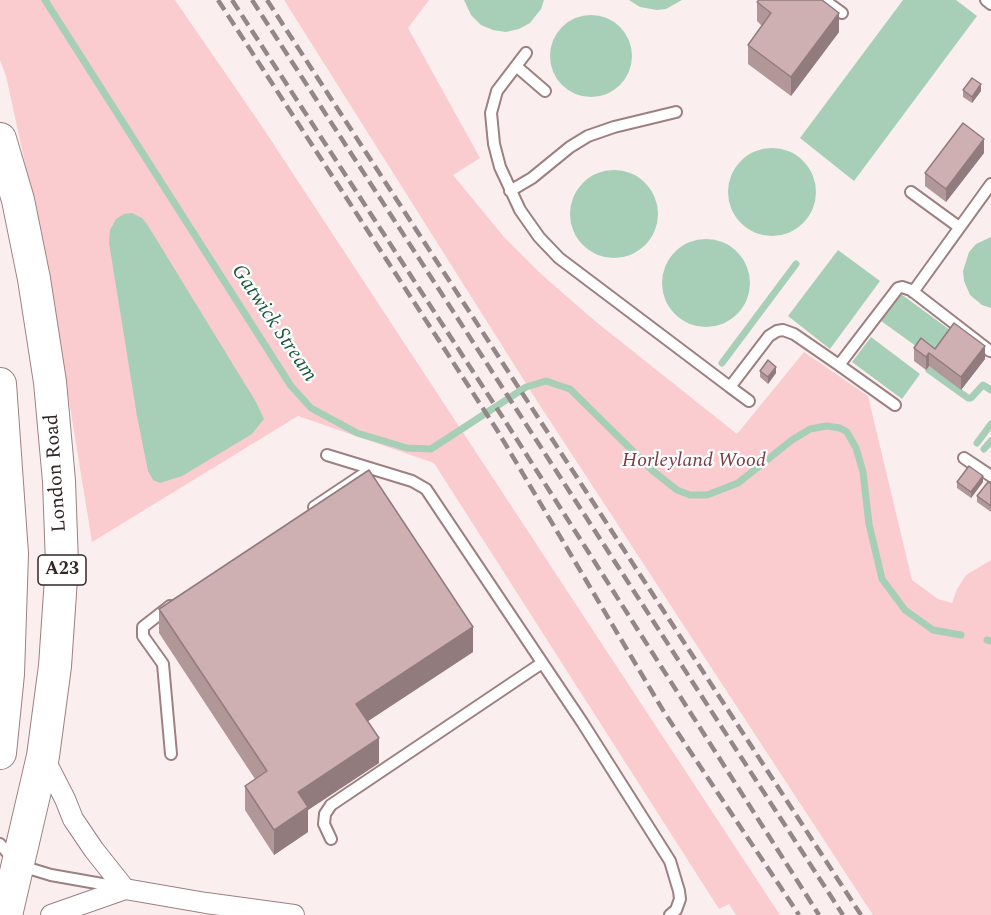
<!DOCTYPE html>
<html>
<head>
<meta charset="utf-8">
<style>
  body { margin:0 }
  canvas { display:block; background:#fbeeef }
</style>
</head>
<body>
<canvas width="991" height="915"></canvas>
<script>
const ctx = document.querySelector('canvas').getContext('2d');
ctx.lineJoin = 'round';
function fillPath(path, color) {
  ctx.fillStyle = color;
  ctx.fill(path, 'evenodd');
}
function poly(rows) {
  const path = new Path2D();
  for (const r of rows) {
    if (r.length === 3) {
      path.moveTo(r[0] + r[2], r[1]);
      path.arc(r[0], r[1], r[2], 0, 2 * Math.PI);
      continue;
    }
    path.moveTo(r[0], r[1]);
    for (let i = 2; i < r.length; i += 2) path.lineTo(r[i], r[i + 1]);
  }
  return path;
}
function stroke(path, color, width, dash) {
  ctx.strokeStyle = color;
  ctx.lineWidth = width;
  ctx.lineCap = dash ? 'butt' : 'round';
  ctx.setLineDash(dash || []);
  ctx.stroke(path);
}
function label(font, color, halo, rows, align = 'center') {
  ctx.font = font + ' Spectral,serif';
  ctx.lineWidth = 4.5;
  ctx.setLineDash([]);
  ctx.textBaseline = 'middle';
  ctx.strokeStyle = halo;
  ctx.fillStyle = color;
  for (const [text, x, y, turn = 0] of rows) {
    ctx.save();
    ctx.translate(x, y);
    ctx.rotate((+turn || 0) * Math.PI / 180);
    ctx.textAlign = isNaN(turn) ? turn : align;
    if (halo) ctx.strokeText(text, 0, 0);
    ctx.fillText(text, 0, 0);
    ctx.restore();
  }
}
const green = poly([
  [0,0,175,0,263,128,780,915,736,915,729,904,719,909,434,463,298,416,92,542,59,339,33,200,6,76,0,60],
  [284,0,429,0,408,28,480,158,453,175,504,237,541,274,595,321,737,434,804,352,868,396,912,580,938,599,952,603,957,589,966,575,991,560,991,915,873,915,537,401]
]);
const water = poly([
  [464,0,544,0,541,9,530,23,519,29,506,32,493,30,481,25,471,15],
  [629,0,682,0,666,9,657,10,640,7],
  [903,0,956,0,977,16,854,181,800,138],
  [591,56,41],
  [772,192,44],
  [614,214,44],
  [132,213,142,218,147,224,256,402,264,419,252,434,182,476,160,483,153,480,148,471,137,416,109,243,110,230,116,219,124,214],
  [991,237,991,308,982,305,970,295,964,281,963,271,969,252,976,244],
  [706,283,44],
  [838,250,880,281,830,349,788,316],
  [901,294,954,333,934,359,881,321],
  [871,337,920,374,902,399,852,362]
]);
const stream = poly([
  [45,0,291,386,311,408,357,433,407,448,431,449,526,387,546,381,570,389,653,471,677,490,690,495,707,495,738,483,792,440,810,429,827,426,840,428,847,432,856,448,863,472,869,524,882,579,905,610,933,630,961,635],
  [722,363,796,264],
  [929,370,968,398,971,398,983,385,991,390],
  [977,443,991,424],
  [984,449,991,441],
  [987,640,991,641]
]);
const service = poly([
  [824,0,842,13],
  [986,0,991,4],
  [526,53,497,91,491,113,494,144,500,167,520,210,539,237,559,258,730,387],
  [516,66,545,91],
  [510,191,532,178,570,147,588,136,614,127,676,112],
  [911,192,959,227],
  [913,292,991,184],
  [749,401,730,387,769,336,777,331,783,330,794,334,839,365],
  [895,405,839,365,898,288,902,287,911,290,990,351],
  [327,455,412,481,426,489,582,722,670,861,679,891,680,899,676,910,670,915],
  [964,458,991,476],
  [314,507,371,469],
  [170,606,143,627,143,636,163,664,171,754],
  [331,839,324,824,325,814,331,805,542,663],
  [0,844,18,865,51,875,119,887]
]);
const minor = poly([
  [43,756,65,799,73,819,94,850,125,889,206,903,294,915],
  [51,915,125,889]
]);
const primary = poly([
  [0,139,18,200,34,279,50,382,59,481,62,564,55,666,43,756,6,915],
  [0,384,12,554,8,674,0,753]
]);
const rail = poly([
  [218,0,497,430,664,712,799,915],
  [232,0,507,424,819,915],
  [252,0,843,915],
  [267,0,861,915]
]);
const wall = poly([
  [757,2,839,32,791,96,748,64,748,45,762,26,757,21],
  [963,90,981,91,972,103,963,97],
  [984,153,946,202,925,186,925,173],
  [914,348,935,349,985,359,961,390,929,366,926,370,914,361],
  [760,371,776,373,768,384,760,377],
  [957,482,983,482,971,498,957,488],
  [991,484,991,512,977,502,977,496],
  [159,609,473,652,368,721,379,763,308,810,308,832,274,855,245,810,245,786,255,779,159,633]
]);
const shadedWall = poly([
  [839,13,839,32,791,96,791,77],
  [981,84,981,91,972,103,972,97],
  [984,139,984,153,946,202,946,189],
  [985,346,985,359,961,390,961,377],
  [929,353,929,366,926,370,926,357],
  [776,367,776,373,768,384,768,377],
  [983,476,983,482,971,498,971,492],
  [473,627,473,652,356,729,356,704],
  [379,738,379,763,308,810,308,832,274,855,274,830,298,792]
]);
const building = poly([
  [759,0,822,0,839,13,791,77,748,45,771,13,757,2,759,0],
  [972,78,981,84,972,97,963,90,972,78],
  [963,123,984,139,946,189,925,173,963,123],
  [954,323,985,346,961,377,929,353,926,357,914,348,921,338,935,349,954,323],
  [768,360,776,367,768,377,760,371,768,360],
  [969,466,983,476,971,492,957,482,969,466],
  [369,470,473,627,356,704,379,738,298,792,308,807,274,830,245,786,267,771,159,609,369,470],
  [988,482,991,484,991,506,977,496,988,482]
]);
const shields = [
  [62,570,48]
];
const shieldNames = [
  ["A23",62,570]
];
const parkNames = [
  ["Horleyland Wood",694,462]
];
const streetNames = [
  ["London Road",57,473,-94]
];
const waterNames = [
  ["Gatwick Stream",273,324,56]
];
fillPath(green, '#facccf');
fillPath(water, '#a7cfb7');
stroke(stream, '#a7cfb7', 7);
stroke(service, '#9d8082', 14);
stroke(minor, '#9d8082', 22);
stroke(primary, '#9d8082', 34);
stroke(service, '#fff', 10);
stroke(minor, '#fff', 20);
stroke(primary, '#fff', 32);
stroke(rail, '#948788', 4.5, [12, 6]);
fillPath(wall, '#b29799');
fillPath(shadedWall, '#917b7d');
fillPath(building, '#cfb0b2');
stroke(building, '#917b7d', 1.5);
for (const [x, y, w] of shields) {
  const box = new Path2D();
  box.roundRect(x - w / 2, y - 15, w, 30, 4.5);
  ctx.fillStyle = '#fff';
  ctx.fill(box);
  stroke(box, '#322627', 1.5);
}
label('bold 18px', '#322627', null, shieldNames);
label('italic 20px', '#783b42', '#fff', parkNames);
label('20px', '#322627', '#fff', streetNames);
label('italic 21px', '#185a3b', '#fff', waterNames);
</script>
</body>
</html>
